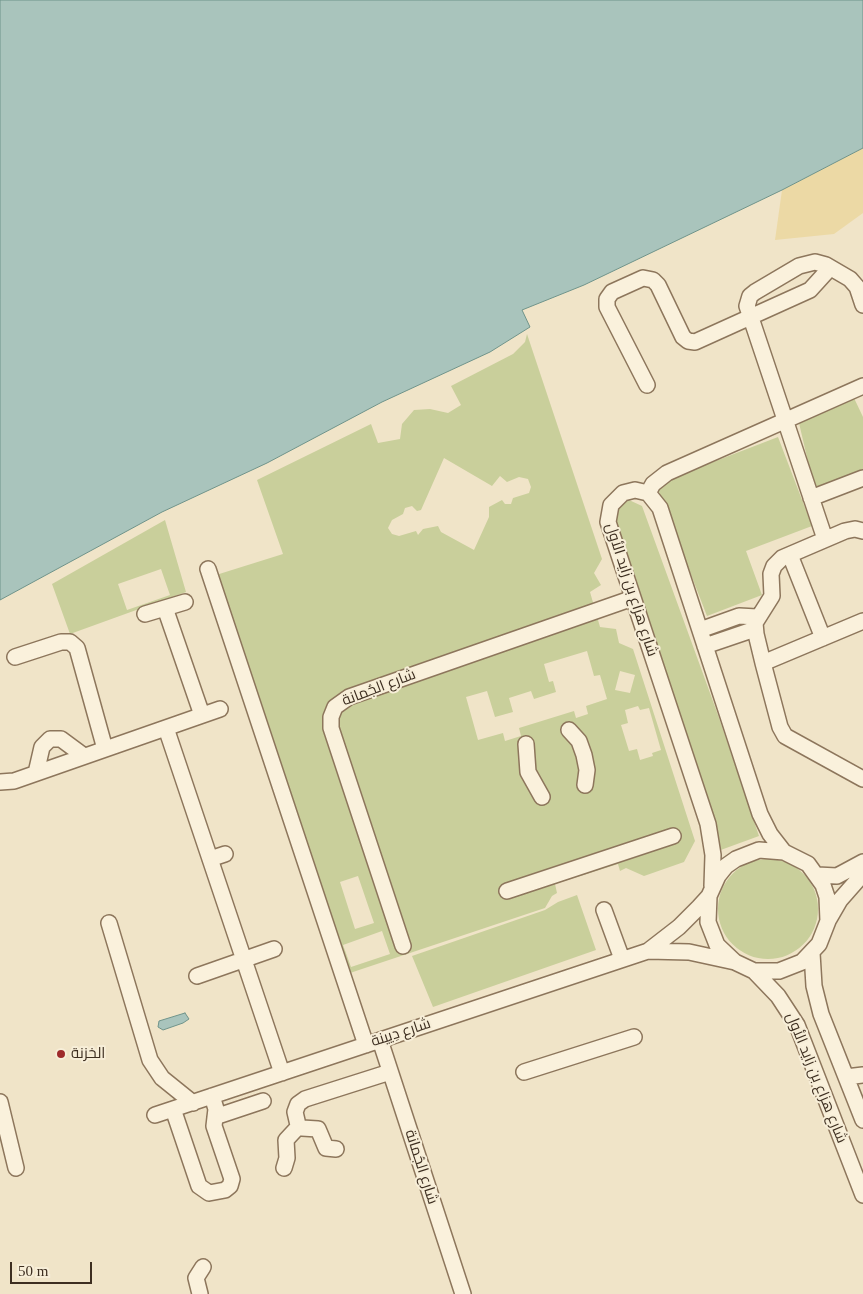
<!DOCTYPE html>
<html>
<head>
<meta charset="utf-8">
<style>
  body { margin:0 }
  #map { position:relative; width:863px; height:1294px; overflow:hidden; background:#f0e4c8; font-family:"Times New Roman",serif }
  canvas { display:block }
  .scale { position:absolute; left:10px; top:1262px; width:82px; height:22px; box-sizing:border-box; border:2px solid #3d2e20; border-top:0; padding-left:6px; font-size:15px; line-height:18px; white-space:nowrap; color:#3d2e20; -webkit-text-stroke:4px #f7eed8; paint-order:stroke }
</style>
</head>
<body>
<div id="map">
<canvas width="863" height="1294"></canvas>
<div class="scale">50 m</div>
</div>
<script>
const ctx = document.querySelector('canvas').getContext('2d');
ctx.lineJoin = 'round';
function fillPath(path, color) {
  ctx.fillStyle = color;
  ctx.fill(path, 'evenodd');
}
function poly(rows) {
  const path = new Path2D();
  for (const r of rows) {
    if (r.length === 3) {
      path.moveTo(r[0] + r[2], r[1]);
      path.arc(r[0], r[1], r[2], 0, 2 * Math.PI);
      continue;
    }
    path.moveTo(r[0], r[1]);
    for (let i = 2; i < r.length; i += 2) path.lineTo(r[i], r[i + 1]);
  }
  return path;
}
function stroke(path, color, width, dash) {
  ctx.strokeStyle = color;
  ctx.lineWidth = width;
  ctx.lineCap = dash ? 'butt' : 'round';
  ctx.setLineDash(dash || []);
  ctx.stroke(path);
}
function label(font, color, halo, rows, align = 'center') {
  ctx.font = font + ' "Times New Roman",Cairo,serif';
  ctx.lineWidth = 4;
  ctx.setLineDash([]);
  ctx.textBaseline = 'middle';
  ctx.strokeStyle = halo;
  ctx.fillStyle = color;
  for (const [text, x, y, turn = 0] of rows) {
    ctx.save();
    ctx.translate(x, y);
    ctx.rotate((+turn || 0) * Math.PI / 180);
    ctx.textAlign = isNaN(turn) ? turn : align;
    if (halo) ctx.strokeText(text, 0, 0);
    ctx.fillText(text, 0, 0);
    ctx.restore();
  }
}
const green = poly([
  [527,334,602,559,594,573,601,585,590,592,600,627,616,629,619,643,633,649,695,841,684,862,644,876,626,868,620,871,618,864,555,884,557,893,552,896,545,908,350,973,306,851,216,575,283,554,257,480,371,424,378,443,400,439,402,424,414,410,430,409,448,413,461,405,451,386,513,354,525,342],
  [444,458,492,486,500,476,507,482,519,477,528,479,531,487,529,493,513,498,511,504,505,504,502,500,489,507,489,517,474,550,441,532,438,526,423,529,418,535,416,531,399,536,392,534,388,528,392,520,403,514,405,508,412,506,417,511,421,510],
  [587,651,594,676,600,675,607,699,586,706,588,714,576,718,574,711,519,728,521,736,505,741,503,733,478,740,466,697,487,691,495,717,513,712,509,698,531,691,534,699,556,692,553,681,549,682,544,664],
  [620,671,635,675,630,693,615,690],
  [638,706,640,710,649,708,661,750,652,753,653,756,640,760,637,749,629,751,621,725,628,723,625,710],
  [358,876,374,923,355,929,340,882],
  [382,931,390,954,351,967,343,945],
  [854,398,863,417,863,470,821,490,813,483,799,423],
  [778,437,812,526,746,551,762,595,707,616,656,484],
  [629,500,642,506,718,715,759,836,718,851,613,527,616,509],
  [165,520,186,592,70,634,52,584],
  [161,569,170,595,127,610,118,584],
  [768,909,50],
  [577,895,596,950,433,1007,412,956,545,910,558,902]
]);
const sand = poly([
  [863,148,863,213,834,234,775,240,782,190]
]);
const water = poly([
  [0,0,863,0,863,148,782,190,584,285,522,310,530,327,490,352,382,402,267,463,162,512,0,600,0,0],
  [185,1013,189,1019,183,1023,163,1030,158,1027,159,1021,185,1013]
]);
const minor = poly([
  [647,385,607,307,607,299,612,292,643,278,653,280,658,285,683,337,688,341,695,342,810,290,830,268],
  [648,493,653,484,667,473,863,386],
  [811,498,863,478],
  [863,531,855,529,845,531,782,558,774,566,771,574,772,596,755,623,756,634,763,663,863,621],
  [825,539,747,306,750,296,755,292,799,266,815,262,826,265,850,279,857,287,863,305],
  [790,555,823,638],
  [208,569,366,1045],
  [165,608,202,715],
  [145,614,185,602],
  [700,630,739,616,757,617],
  [705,646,755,629],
  [15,657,61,642,70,642,77,648,105,749],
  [763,663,780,727,785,736,863,779],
  [166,728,282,1073],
  [569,730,579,741,584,755,587,770,585,785],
  [526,744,528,772,542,797],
  [36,773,42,747,50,739,61,739,84,756],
  [0,782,14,781,220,709],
  [210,859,225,854],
  [817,875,837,876,863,862],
  [712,886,713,855,708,824,608,522,611,505,623,493,635,490,648,493,660,508,760,814,770,834,784,852],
  [507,891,673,836],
  [604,910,622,959],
  [829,919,840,900,863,874],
  [109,923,150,1060,162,1078,193,1103],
  [403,946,331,728,331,717,335,707,349,697,633,598],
  [648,951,679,927,699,907,709,896,718,876,726,866,736,859,759,850,784,852,808,864,823,885,827,897,828,921,819,944,802,962,779,971,754,971,735,962,717,945,708,922,709,896],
  [812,953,814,986,821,1014,863,1120],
  [754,971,778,996,797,1025,863,1195],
  [197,976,274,949],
  [380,1040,463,1294],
  [524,1072,634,1037],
  [846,1077,863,1075],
  [0,1102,16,1168],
  [173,1109,199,1186,209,1193,225,1190,230,1186,232,1179,214,1126,216,1109,212,1096],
  [155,1115,648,951,689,952,735,962],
  [215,1117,263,1101],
  [336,1149,326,1148,318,1129,302,1128,298,1125,295,1112,298,1104,305,1099,390,1072],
  [284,1168,287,1158,286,1140,299,1126],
  [200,1294,196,1278,203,1267]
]);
const markers = [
  [61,1054,5,"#9e2a2b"]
];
const streetNames = [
  ["شارع هزاع بن زايد الأول",631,590,72],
  ["شارع الجُمانة",379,688,-21],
  ["شارع دِيينة",401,1033,-18],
  ["شارع هزاع بن زايد الأول",816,1078,68],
  ["شارع الجُمانة",421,1167,72]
];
const poiNames = [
  ["الخزنة",71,1054]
];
fillPath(green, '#c9cf9b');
fillPath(sand, '#ecd9a5');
fillPath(water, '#a9c4bc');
stroke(water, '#6f938a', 1);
stroke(minor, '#8d765c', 18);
stroke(minor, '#faf1dc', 15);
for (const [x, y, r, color] of markers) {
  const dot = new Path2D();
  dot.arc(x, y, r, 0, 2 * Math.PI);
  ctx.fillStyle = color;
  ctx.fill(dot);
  stroke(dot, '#f7eed8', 2);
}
label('15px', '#3d2e20', '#f7eed8', streetNames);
label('15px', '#3d2e20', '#f7eed8', poiNames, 'left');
</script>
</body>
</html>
